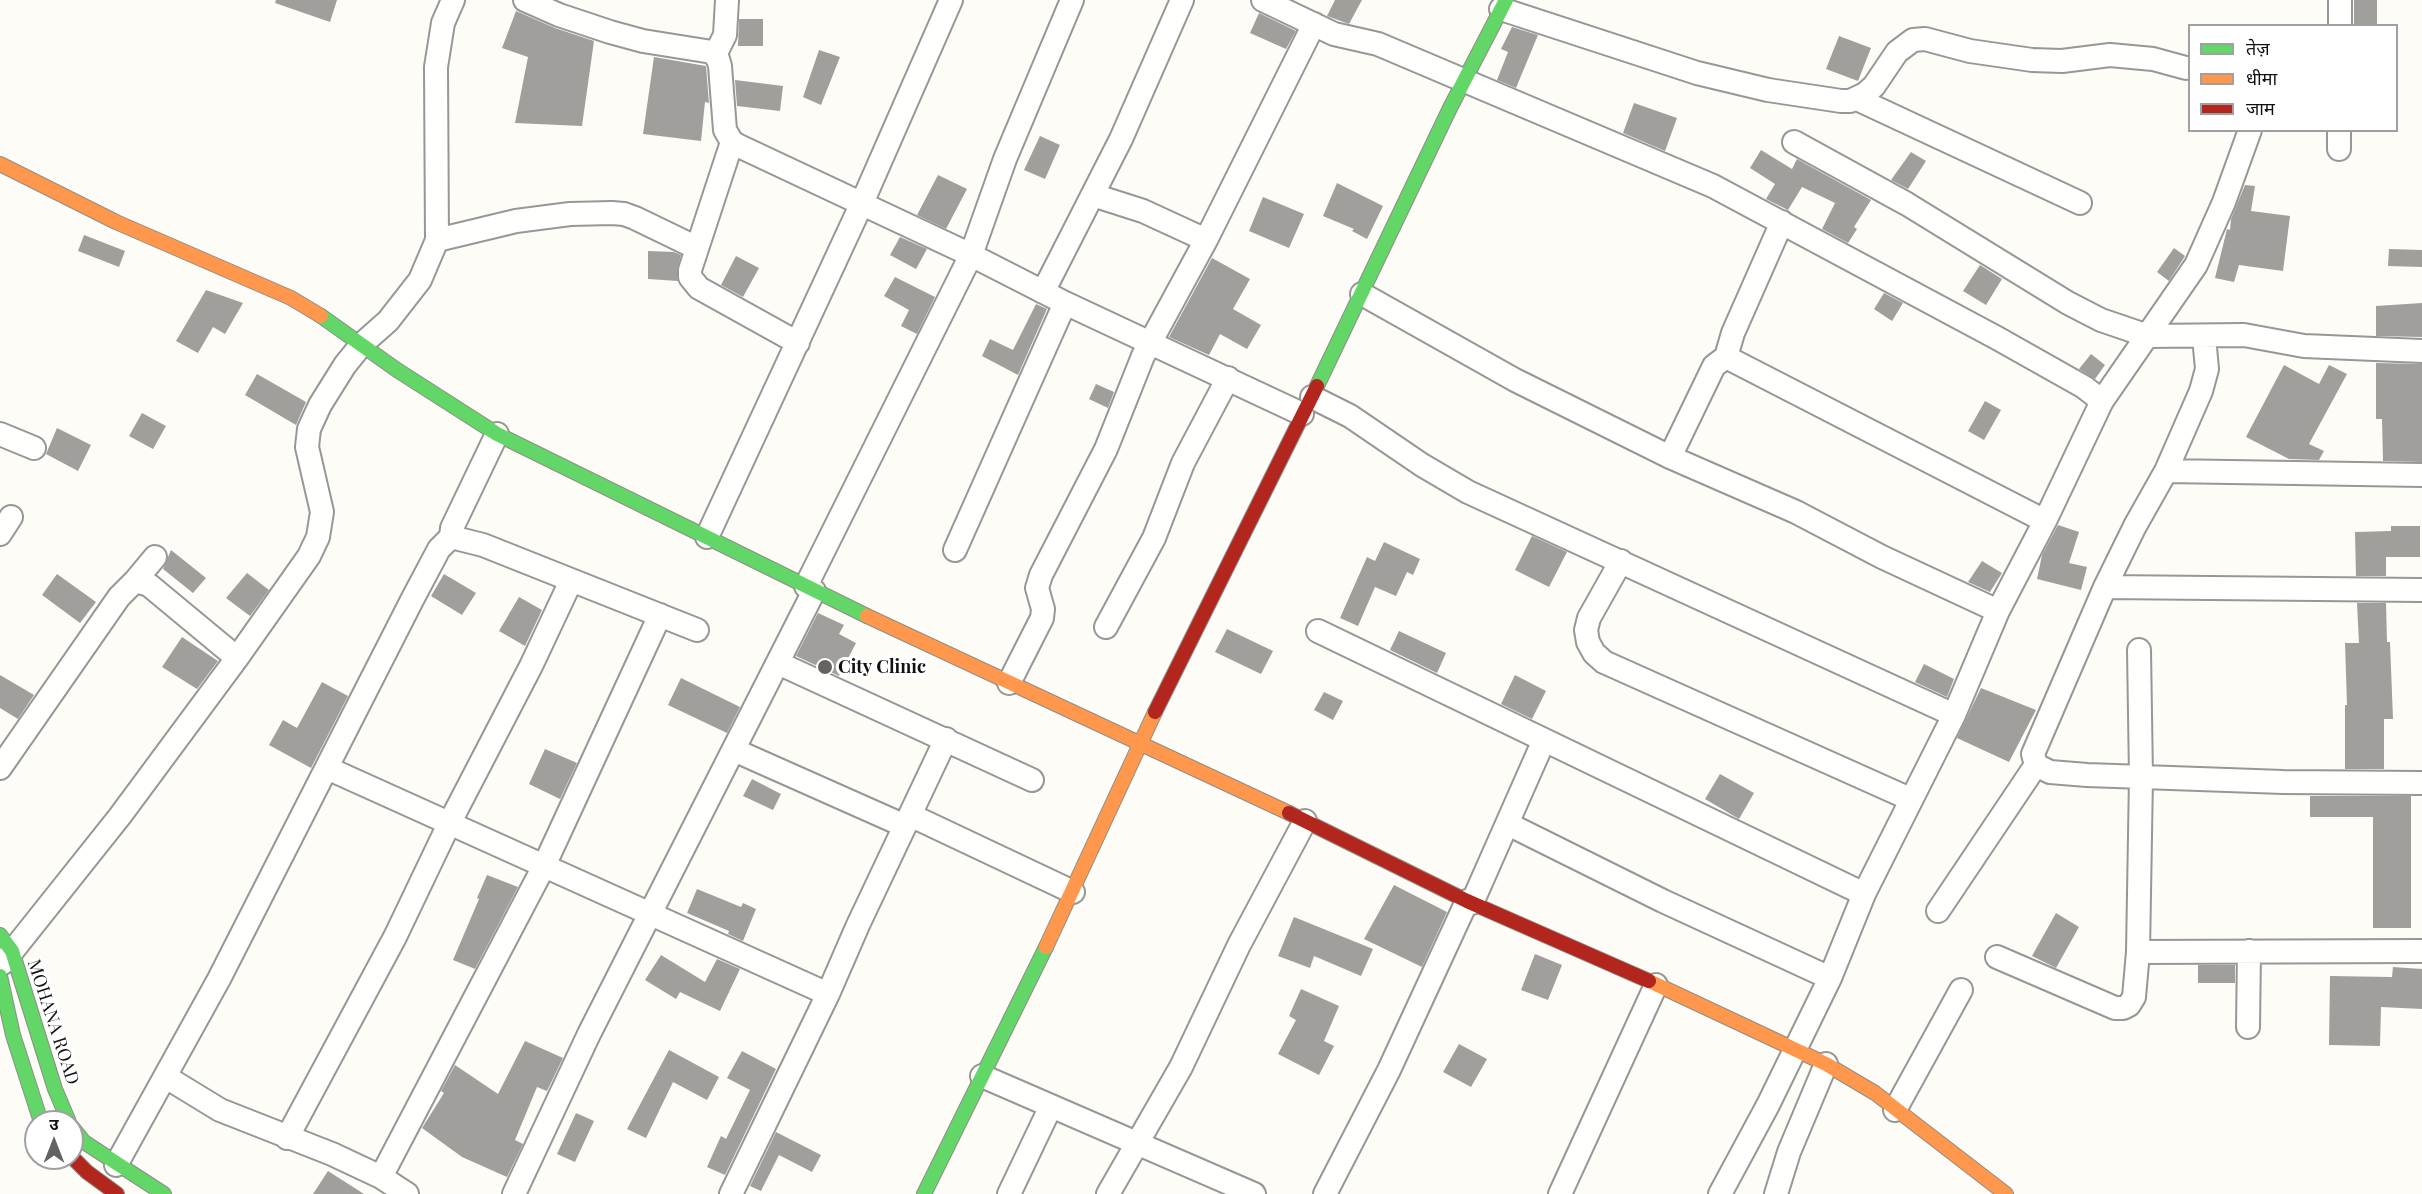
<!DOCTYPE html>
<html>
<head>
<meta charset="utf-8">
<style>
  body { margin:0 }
  #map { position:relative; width:2422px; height:1194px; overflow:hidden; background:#fdfcf7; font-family:"Playfair Display","Noto Sans Devanagari",serif }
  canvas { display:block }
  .legend { position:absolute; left:2188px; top:24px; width:210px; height:108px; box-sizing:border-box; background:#fff; border:2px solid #a0a0a0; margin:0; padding:8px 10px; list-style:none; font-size:18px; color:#111 }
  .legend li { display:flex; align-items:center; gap:12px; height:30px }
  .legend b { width:30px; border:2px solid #a0a0a0 }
  .north { position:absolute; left:24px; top:1110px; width:60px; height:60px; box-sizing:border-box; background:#fff; border:2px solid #a0a0a0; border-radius:50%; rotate:0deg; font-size:16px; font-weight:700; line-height:24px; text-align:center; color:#111 }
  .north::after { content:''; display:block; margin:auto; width:21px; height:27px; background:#646362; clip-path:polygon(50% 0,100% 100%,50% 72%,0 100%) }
</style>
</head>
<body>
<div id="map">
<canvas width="2422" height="1194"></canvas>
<ul class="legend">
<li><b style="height:8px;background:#63d668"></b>तेज़</li>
<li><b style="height:8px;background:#ff974d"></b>धीमा</li>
<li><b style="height:8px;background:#b3261e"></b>जाम</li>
</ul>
<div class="north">उ</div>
</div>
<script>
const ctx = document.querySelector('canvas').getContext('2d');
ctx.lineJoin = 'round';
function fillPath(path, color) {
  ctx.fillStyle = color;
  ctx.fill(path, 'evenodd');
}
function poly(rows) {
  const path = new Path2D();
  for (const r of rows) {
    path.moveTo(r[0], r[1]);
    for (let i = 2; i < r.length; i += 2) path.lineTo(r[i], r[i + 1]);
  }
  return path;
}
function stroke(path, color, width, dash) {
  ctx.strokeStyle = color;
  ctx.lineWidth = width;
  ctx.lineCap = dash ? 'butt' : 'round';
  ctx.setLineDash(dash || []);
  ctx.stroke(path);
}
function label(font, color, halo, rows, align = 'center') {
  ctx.font = font + ' "Playfair Display",serif';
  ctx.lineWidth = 6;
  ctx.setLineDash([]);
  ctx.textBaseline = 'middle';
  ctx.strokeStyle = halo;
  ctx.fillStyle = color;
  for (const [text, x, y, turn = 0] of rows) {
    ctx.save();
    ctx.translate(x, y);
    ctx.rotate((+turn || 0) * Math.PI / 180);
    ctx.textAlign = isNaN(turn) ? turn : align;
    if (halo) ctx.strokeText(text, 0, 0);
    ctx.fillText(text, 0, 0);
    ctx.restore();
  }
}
const building = poly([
  [276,0,337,0,330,22,275,3],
  [1335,0,1362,0,1349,24,1327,16],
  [2354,0,2377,0,2377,26,2354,26],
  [516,11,555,28,594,41,582,126,515,123,528,57,502,48],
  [1259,13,1296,31,1286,49,1250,33],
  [739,19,763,19,763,46,738,46],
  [1512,27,1538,35,1516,88,1497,80,1508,52,1501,49],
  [1839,36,1871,48,1858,81,1826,69],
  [819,50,840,57,821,105,803,97],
  [654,57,706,66,709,103,705,102,701,141,643,134],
  [735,80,783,86,780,111,737,106],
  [1634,103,1677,118,1665,151,1623,133],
  [1040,136,1060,145,1045,179,1024,170],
  [1761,150,1792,169,1797,159,1871,200,1854,227,1857,229,1848,243,1822,229,1835,203,1802,187,1788,210,1766,199,1775,184,1750,168],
  [1911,152,1926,161,1908,189,1891,180],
  [938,175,967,189,946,229,917,215],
  [1337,183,1383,206,1367,239,1352,231,1354,229,1323,216],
  [2245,185,2255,186,2251,211,2290,216,2283,271,2239,265,2234,282,2215,278,2227,229,2230,230,2231,219],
  [1263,197,1304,214,1289,248,1249,231],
  [84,235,125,251,119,267,78,251],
  [900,237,927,249,916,269,890,255],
  [2174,248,2185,256,2169,281,2157,272],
  [2389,249,2422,250,2422,267,2388,266],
  [648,251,674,252,681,255,677,270,678,281,648,279],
  [736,256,759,268,743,297,721,285],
  [1212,258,1250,279,1233,309,1261,325,1247,349,1220,334,1209,355,1169,337],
  [1980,265,2002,279,1986,305,1963,291],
  [895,277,935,297,917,334,901,326,909,310,884,296],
  [206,290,243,303,225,334,213,327,198,353,176,341],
  [1884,293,1903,303,1892,321,1874,309],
  [2422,303,2422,337,2376,336,2376,306],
  [1036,304,1047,309,1018,375,982,356,990,339,1013,350],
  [2091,354,2105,365,2095,379,2079,369],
  [2376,363,2422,364,2422,462,2383,461,2382,419,2376,419],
  [2284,365,2319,384,2329,365,2347,374,2309,444,2324,451,2319,460,2289,459,2246,437],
  [257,374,306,402,296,425,245,395],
  [1096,384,1114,392,1108,408,1089,399],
  [1985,401,2001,410,1984,440,1968,431],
  [142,413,166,426,153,449,129,436],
  [57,428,91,445,78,471,46,454],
  [2058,525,2079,532,2069,563,2087,567,2081,590,2037,579,2042,555],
  [2391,526,2420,526,2420,557,2386,557,2386,576,2356,576,2355,532,2391,531],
  [1532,536,1567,552,1549,587,1515,570],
  [1384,542,1420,559,1413,575,1407,572,1396,596,1375,587,1358,626,1340,618,1367,557,1375,561],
  [171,550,206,578,193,593,163,569],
  [1982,561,2002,573,1990,592,1968,582],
  [247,573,269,590,250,616,226,598],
  [57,574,96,602,80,623,42,595],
  [444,574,476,593,462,615,431,596],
  [519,597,542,610,525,646,499,631],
  [2357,603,2386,603,2387,642,2390,642,2393,719,2384,719,2384,769,2345,769,2345,705,2347,705,2345,643,2359,643],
  [818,613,844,625,839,634,856,643,839,676,796,656],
  [1227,629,1273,651,1261,674,1215,652],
  [1399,631,1446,653,1437,673,1390,650],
  [182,637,218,661,197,689,162,667],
  [1924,664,1954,679,1947,697,1915,682],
  [0,675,34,695,18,719,0,708],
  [1515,675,1546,691,1532,719,1501,704],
  [681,678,740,707,727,733,668,705],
  [322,682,348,696,311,768,269,745,283,720,297,728],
  [1981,688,2036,710,2009,762,1957,738],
  [1324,692,1343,701,1333,720,1314,710],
  [545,749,577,763,560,799,529,784],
  [1720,774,1754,793,1739,819,1705,799],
  [752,779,781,794,773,810,743,796],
  [2310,796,2411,796,2411,928,2373,928,2373,817,2310,817],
  [487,875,518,887,475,969,453,960,479,899,477,898],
  [1394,885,1447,912,1422,967,1364,939],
  [697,889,741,907,743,903,756,909,743,941,728,934,729,931,687,913],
  [2056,913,2079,927,2056,968,2032,956],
  [1294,917,1373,949,1361,976,1314,956,1310,968,1278,956],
  [1535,954,1562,965,1548,1000,1521,990],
  [661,955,705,982,717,959,740,969,720,1011,680,992,676,999,645,980],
  [2198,965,2235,965,2235,983,2198,983],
  [2393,967,2422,969,2422,1009,2381,1007,2380,1046,2329,1045,2330,976,2392,977],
  [1301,989,1339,1006,1324,1041,1334,1046,1319,1075,1278,1054,1296,1020,1289,1016],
  [525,1041,563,1058,547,1091,537,1087,515,1140,523,1144,507,1177,462,1157,422,1128,444,1093,441,1091,455,1065,498,1094],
  [1459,1044,1487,1059,1471,1087,1443,1072],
  [669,1050,719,1077,707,1100,673,1082,646,1138,627,1129],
  [742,1051,776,1069,725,1175,707,1167,721,1136,726,1139,750,1090,727,1078],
  [576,1113,594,1121,575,1162,557,1154],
  [776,1132,821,1155,812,1172,779,1155,761,1191,750,1186],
  [328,1171,364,1194,313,1194]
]);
const street = poly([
  [525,0,559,15,610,32,643,41,712,52,718,59,720,66,725,130,732,142,739,146,971,255,1065,303,1302,414],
  [1263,0,1334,34,1378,44,1713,186,1997,338,2084,387,2102,401],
  [1501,9,1697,73,1768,90,1841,101,1850,101,1865,94,1874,86,1897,52,1913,40,1925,39,1970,51,2032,60,2062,61,2110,55,2153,59,2186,68],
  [2340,26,2340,0],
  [715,55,725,35,727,0],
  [1857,99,2080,203],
  [732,142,690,270,690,277,699,288,798,343],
  [1794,142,1907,204,2068,303,2101,320,2148,336,2244,335,2304,346,2422,351],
  [2339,149,2339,130],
  [1093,195,1143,211,1206,240],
  [437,240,516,221,570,214,612,213,624,214,635,218,697,248],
  [1043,292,1121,139,1182,0],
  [1362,294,1515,380,1670,457,1796,512,1882,557,1998,611],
  [2204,337,2207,369,2201,391,2166,471,2135,526,2105,587,2033,754,2036,765,2050,772,2087,775,2283,782,2422,783],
  [1726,357,1733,333,1782,222],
  [1312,397,1350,416,1422,465,1468,492,1954,715],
  [0,434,34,448],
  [497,434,452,528,451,537,483,545,697,630],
  [1670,457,1714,366,1726,357,2045,521],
  [2166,471,2422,475],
  [0,534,11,517],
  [707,537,862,203,951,0],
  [955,550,1065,303],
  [1621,561,1589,618,1586,630,1588,642,1594,653,1604,662,1910,799],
  [135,581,155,557],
  [806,586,971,255,1005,159,1072,0],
  [2105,587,2422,590],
  [1106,627,1154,538,1183,463,1228,378],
  [1318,631,1864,894],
  [778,663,1032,780],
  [1009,683,1042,618,1043,609,1037,588,1041,575,1106,449,1143,356,1206,240,1314,24],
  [734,750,905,826],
  [0,768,119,597,135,581,149,585,237,658],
  [327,768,828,994],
  [910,815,1073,892],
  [1508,824,1663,901,1830,978],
  [1472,903,1544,740],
  [1938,911,2036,765],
  [2138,952,2422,951],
  [1997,957,2115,1008,2123,1008,2129,1005,2134,997,2138,952,2141,777,2139,650],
  [3,963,120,816,237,658,309,556,318,537,322,512,307,447,309,429,320,405,345,365,362,344,388,321,420,280,437,240,436,67,443,23,453,0],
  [2248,1027,2249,951],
  [982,1076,1254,1194],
  [166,1077,220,1110,332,1154,381,1177,407,1194],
  [1895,1110,1961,990],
  [287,1138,395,937,449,824,531,666,571,581],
  [116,1165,219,979,412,600,439,549,451,537],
  [381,1177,544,866,660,615],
  [514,1194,589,1034,814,591],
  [731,1194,828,994,858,925,946,739],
  [1009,1194,1051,1106],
  [1108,1194,1181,1067,1239,945,1305,821],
  [1325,1194,1389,1070,1467,901],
  [1560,1194,1656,985],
  [1720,1194,1768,1105,1830,978,1864,894,1954,715,1998,611,2045,521,2102,401,2196,265,2224,202,2250,130],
  [1776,1194,1789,1152,1826,1064]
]);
const fast = poly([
  [321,316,397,370,497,434,867,616],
  [1317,386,1450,108,1506,0],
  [0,935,12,951,55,1089,69,1122],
  [0,976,13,1035,41,1122],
  [72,1127,84,1142,164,1194],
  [924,1194,1046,947]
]);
const slow = poly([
  [0,164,116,222,291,298,321,316],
  [867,616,1289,813],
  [1046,947,1155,712],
  [1649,981,1826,1064,1875,1093,2006,1194]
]);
const jam = poly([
  [1155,712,1317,386],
  [1289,813,1467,901,1649,981],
  [72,1157,87,1172,117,1194]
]);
const markers = [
  [825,667,8,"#646362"]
];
const poiNames = [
  ["City Clinic",838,667]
];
const streetNames = [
  ["MOHANA ROAD",53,1022,72]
];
fillPath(building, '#a19f9c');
stroke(street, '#979795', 26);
stroke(fast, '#8e8d8b', 16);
stroke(slow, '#8e8d8b', 16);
stroke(jam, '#8e8d8b', 16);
stroke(street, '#fffffe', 22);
stroke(fast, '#63d668', 14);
stroke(slow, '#ff974d', 14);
stroke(jam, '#b3261e', 14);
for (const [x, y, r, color] of markers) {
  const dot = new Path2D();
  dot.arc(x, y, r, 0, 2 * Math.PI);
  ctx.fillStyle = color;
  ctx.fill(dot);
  stroke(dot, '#fff', 2);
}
label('bold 18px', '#111', '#fff', poiNames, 'left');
label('18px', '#111', '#fff', streetNames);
</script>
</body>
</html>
